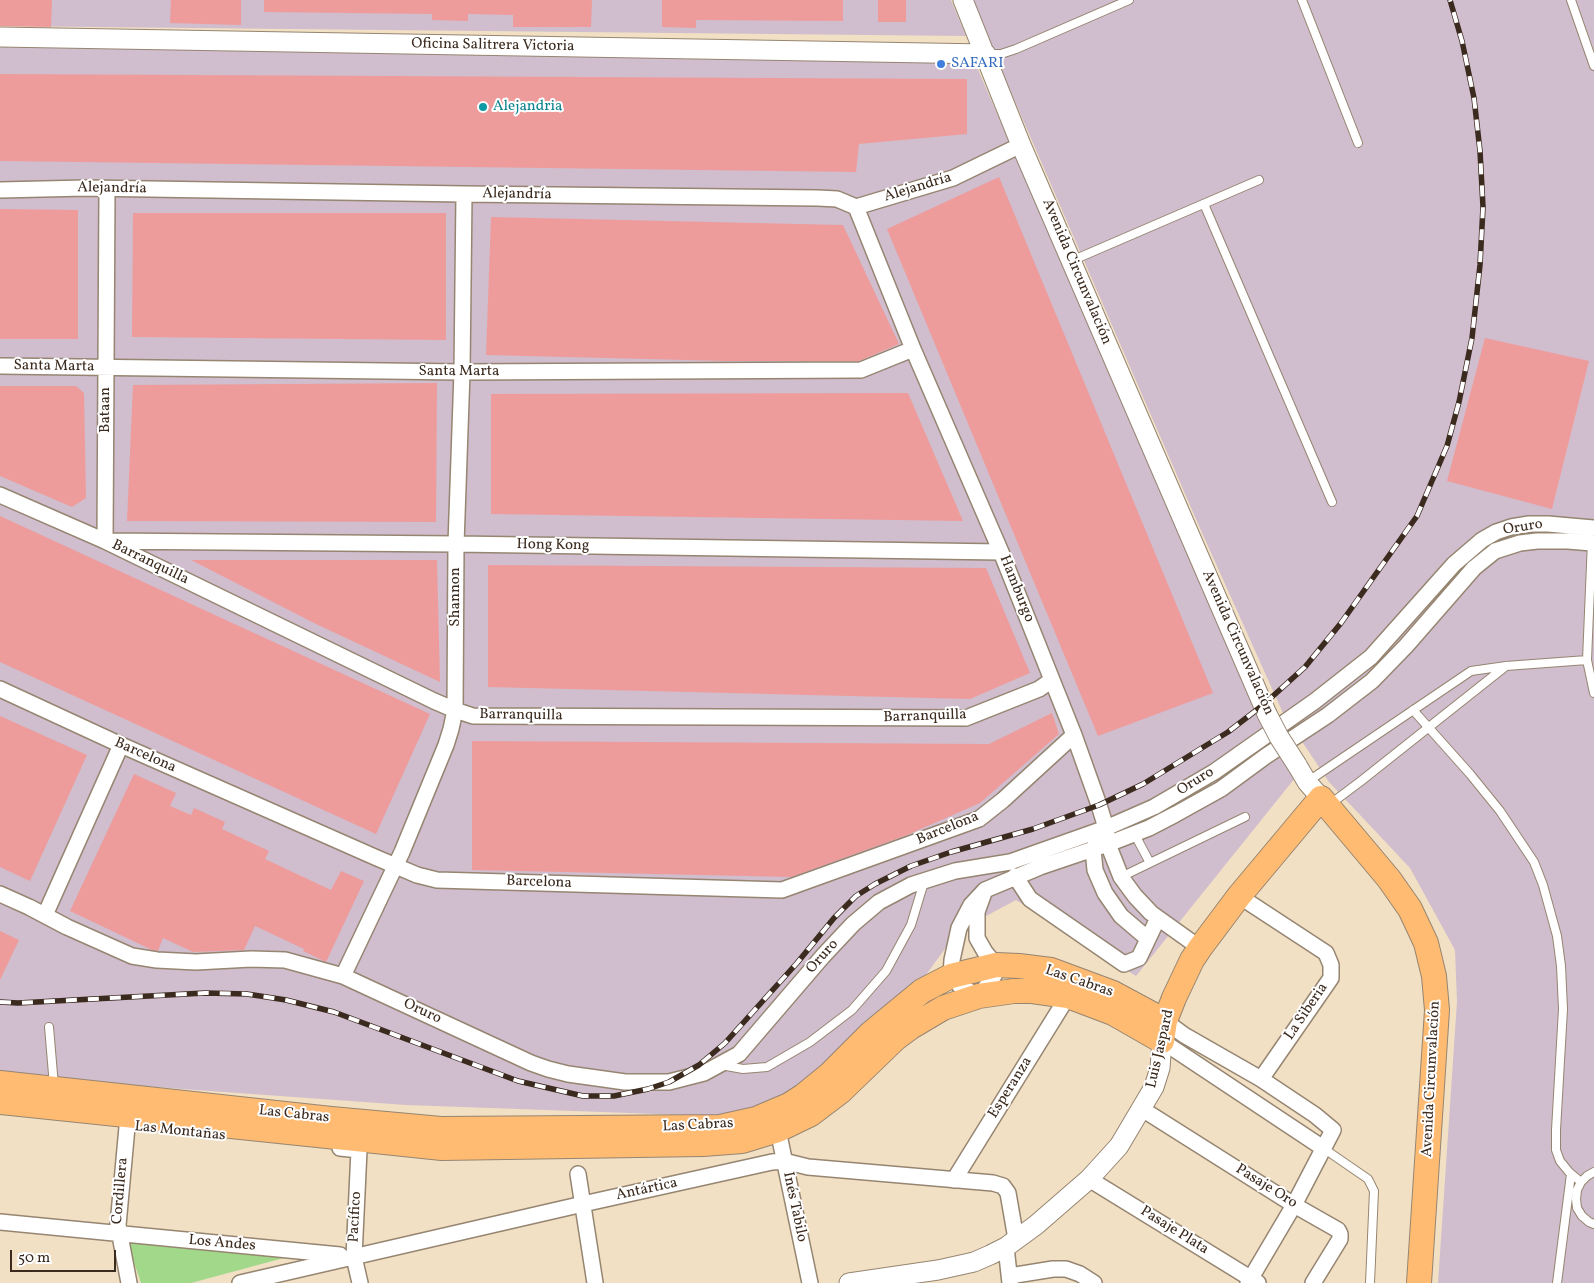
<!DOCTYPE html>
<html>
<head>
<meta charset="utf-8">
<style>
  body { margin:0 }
  #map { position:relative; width:1594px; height:1283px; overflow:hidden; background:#f1e0c4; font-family:Vollkorn,serif }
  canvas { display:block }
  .scale { position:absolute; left:10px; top:1250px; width:106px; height:22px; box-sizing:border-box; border:2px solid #3b2a1e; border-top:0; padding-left:6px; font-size:15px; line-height:18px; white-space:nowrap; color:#3b2a1e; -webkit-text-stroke:4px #fff; paint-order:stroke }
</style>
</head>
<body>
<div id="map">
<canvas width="1594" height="1283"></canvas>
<div class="scale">50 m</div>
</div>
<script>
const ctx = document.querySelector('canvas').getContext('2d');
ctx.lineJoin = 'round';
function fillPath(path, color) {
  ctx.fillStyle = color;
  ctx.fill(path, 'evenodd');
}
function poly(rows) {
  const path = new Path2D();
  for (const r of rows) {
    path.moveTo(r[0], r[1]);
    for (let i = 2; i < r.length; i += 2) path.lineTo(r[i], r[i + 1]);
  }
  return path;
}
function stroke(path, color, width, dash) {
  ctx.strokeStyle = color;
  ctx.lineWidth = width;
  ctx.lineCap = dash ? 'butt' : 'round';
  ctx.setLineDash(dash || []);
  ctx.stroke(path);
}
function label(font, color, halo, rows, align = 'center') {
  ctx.font = font + ' Vollkorn,serif';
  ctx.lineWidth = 4;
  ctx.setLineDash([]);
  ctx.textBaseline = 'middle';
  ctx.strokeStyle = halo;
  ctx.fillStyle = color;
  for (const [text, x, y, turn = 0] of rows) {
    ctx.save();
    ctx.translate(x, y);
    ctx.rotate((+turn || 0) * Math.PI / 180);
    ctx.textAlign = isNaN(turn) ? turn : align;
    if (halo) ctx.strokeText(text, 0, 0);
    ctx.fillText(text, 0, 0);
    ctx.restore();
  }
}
const industrial = poly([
  [0,0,951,0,966,36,0,26],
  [971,0,1594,0,1594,1283,1438,1283,1457,1002,1455,950,1410,868,1329,782,1283,713,1199,526],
  [0,44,973,58,1250,698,1295,778,1136,976,1016,900,958,931,852,1076,770,1118,406,1105,0,1076]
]);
const green = poly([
  [127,1242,291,1256,191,1283,141,1283]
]);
const building = poly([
  [0,0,52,0,51,27,0,26],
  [171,0,241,0,241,25,170,23],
  [264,0,592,0,591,27,513,27,513,15,468,14,468,21,432,20,432,14,264,12],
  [662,0,843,0,843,21,696,20,696,28,662,27],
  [878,0,906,0,906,22,878,22],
  [0,74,967,79,967,134,859,144,856,172,0,161],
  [999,177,1213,693,1098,736,887,229],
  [0,209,78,210,78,339,0,339],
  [133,213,446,213,446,340,132,337],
  [491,217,843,225,899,344,859,361,726,361,486,355],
  [1485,338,1589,361,1552,509,1447,481],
  [437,383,436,522,127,521,133,385],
  [0,386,76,386,84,393,86,498,72,507,0,476],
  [908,393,963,521,491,514,491,394],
  [0,516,430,714,376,834,0,662],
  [191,560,437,560,440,682,316,624],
  [488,565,986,568,1030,673,970,699,488,687],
  [1052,713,1059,734,980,803,907,835,791,877,472,870,472,741,989,744],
  [0,716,87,755,30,881,0,867],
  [134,774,176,793,170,806,191,815,194,808,225,822,222,829,269,851,265,859,331,890,341,871,364,881,326,962,303,951,304,949,255,926,244,950,193,952,163,938,158,951,152,950,70,911],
  [0,931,19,940,0,980]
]);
const service = poly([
  [1302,0,1358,143],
  [1571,0,1594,66],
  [986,54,1001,54,1016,49,1129,0],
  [1204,204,1332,502],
  [1071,261,1259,180],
  [1592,541,1587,660,1594,693],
  [1413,710,1470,774,1500,811,1534,862,1543,885,1557,936,1561,966,1563,1009,1556,1130,1556,1150,1560,1161,1569,1172,1581,1182],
  [1307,782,1471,671,1506,666,1587,660],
  [1329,805,1361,781,1506,666],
  [1134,833,1150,863],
  [1121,877,1245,817],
  [49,1027,54,1086],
  [721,1065,743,1069,767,1067,810,1042,852,1010,886,971,911,925,924,882],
  [1323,1148,1368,1179,1374,1191,1370,1283],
  [1594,1172,1587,1176,1581,1182,1577,1190,1576,1199,1577,1208,1582,1216,1589,1222,1594,1224],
  [1557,1283,1571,1174]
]);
const minor = poly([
  [107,189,105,541,456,544,1001,552],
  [0,190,86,188,464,194,818,198,837,199,856,207,953,178,1021,145],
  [856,207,913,349,1001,552,1074,735,1099,805,1106,828,1108,844,1121,877,1135,896,1151,913,1200,948],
  [0,366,462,372,861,370,913,349],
  [0,495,105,541,434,701,455,710,473,716,966,718,1039,689,1052,680],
  [0,689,121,745,377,858,417,875,437,880,782,890,979,819,1003,800,1074,735],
  [1097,842,1093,849,1095,870,1105,893,1121,916,1148,939,1158,918],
  [1015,876,1030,899,1124,964,1139,958,1148,939],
  [985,890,977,912,977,938,985,952,996,965,996,972,992,979,979,996,961,987,951,976,952,960,959,928,971,905,985,890,1040,867,1108,844,1149,828,1176,814,1221,789,1266,756,1328,715,1372,681,1406,646,1474,568,1495,551,1520,543,1537,541,1568,541,1592,543],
  [0,894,29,907,67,927,132,956,157,960,196,962,251,959,285,960,343,976,531,1063,548,1069,568,1074,625,1082,669,1082,704,1073,739,1054,823,956,853,924,879,902,911,885,955,871,1010,862,1106,828,1154,807,1214,772,1315,701,1371,657,1454,564,1482,540,1496,532,1511,527,1529,524,1548,524,1593,528],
  [1239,896,1326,953,1331,965,1331,978,1261,1079],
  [45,915,121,745],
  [343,976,402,852,446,745,451,729,455,710,456,544,462,372,464,194],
  [1165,1021,1184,1035,1261,1079,1315,1115,1333,1130,1294,1205,1248,1283],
  [1162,1041,1323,1148],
  [1142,1109,1294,1205,1338,1230,1340,1234,1340,1239,1313,1283],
  [127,1127,118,1225,129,1283],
  [778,1130,810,1283],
  [340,1148,359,1150,354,1257,360,1283],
  [578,1174,595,1283],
  [1089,1179,1258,1283],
  [954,1180,1068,996],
  [0,1222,340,1255],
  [1006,1247,1010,1283],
  [1010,1276,1053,1269,1066,1269,1080,1274,1094,1283],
  [240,1283,583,1204,772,1162,784,1161,808,1167,993,1183,1003,1186,1008,1193,1016,1239]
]);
const tertiary = poly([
  [963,0,1021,145,1267,714],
  [0,37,986,54],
  [1297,765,1307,782,1321,798],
  [849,1283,938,1270,974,1262,990,1255,1006,1247,1036,1225,1089,1179,1119,1146,1154,1087,1160,1068,1162,1041]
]);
const primary = poly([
  [0,1083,331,1119,441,1129,720,1127,756,1119,789,1105,803,1096,830,1074,871,1033,922,991,951,976,976,970,996,965,1019,966,1051,970,1113,993,1165,1021],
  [0,1102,442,1148,703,1144,742,1141,778,1130,811,1114,840,1092,896,1038,911,1027,943,1008,979,996,1014,991,1032,991,1068,996,1113,1013,1162,1041,1165,1021,1174,998,1192,960,1200,948,1239,896,1321,798,1389,879,1410,909,1426,943,1434,976,1437,1010,1419,1283]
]);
const rail = poly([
  [0,1002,18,1003,205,993,247,994,286,1000,334,1012,518,1081,583,1096,614,1096,648,1089,669,1082,699,1065,725,1043,797,963,834,918,856,896,875,884,911,866,951,852,1033,829,1099,805,1143,784,1228,732,1263,705,1305,667,1341,623,1417,516,1447,446,1459,402,1472,338,1480,265,1483,207,1480,151,1474,98,1462,41,1450,0]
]);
const tertiaryBridge = poly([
  [1267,714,1279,737,1297,765]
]);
const markers = [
  [941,64,5,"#3f7fe0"],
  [483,107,5,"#0f9aa8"]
];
const streetNames = [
  ["Oficina Salitrera Victoria",493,46,1],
  ["Alejandría",918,188,-17],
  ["Alejandría",112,189,1],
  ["Alejandría",517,195,1],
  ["Avenida Circunvalación",1076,272,67],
  ["Santa Marta",54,367,1],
  ["Santa Marta",459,372],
  ["Bataan",106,410,-90],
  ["Oruro",1523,528,-9],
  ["Hong Kong",553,546,1],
  ["Barranquilla",150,563,26],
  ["Hamburgo",1016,589,68],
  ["Shannon",456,597,-90],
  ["Avenida Circunvalación",1237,643,66],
  ["Barranquilla",521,716,1],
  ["Barranquilla",925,717,-2],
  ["Barcelona",145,756,24],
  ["Oruro",1196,782,-32],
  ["Barcelona",948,829,-22],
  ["Barcelona",539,883,2],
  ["Oruro",823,957,-48],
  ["Las Cabras",1079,982,19],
  ["Oruro",422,1012,25],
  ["La Siberia",1307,1012,-56],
  ["Luis Jaspard",1161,1049,-77],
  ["Avenida Circunvalación",1432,1079,-87],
  ["Esperanza",1011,1088,-58],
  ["Las Cabras",294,1115,6],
  ["Las Cabras",698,1126,-3],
  ["Las Montañas",180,1132,6],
  ["Pasaje Oro",1266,1187,32],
  ["Antártica",647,1190,-12],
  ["Cordillera",121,1191,-85],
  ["Inés Tabilo",794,1207,78],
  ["Pacífico",356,1217,-87],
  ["Pasaje Plata",1174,1231,32],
  ["Los Andes",222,1244,5]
];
const shopNames = [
  ["SAFARI",951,64]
];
const cultureNames = [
  ["Alejandria",493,107]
];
fillPath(industrial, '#d0bdce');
fillPath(green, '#a1d88a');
fillPath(building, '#ee9c9b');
stroke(service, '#968571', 10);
stroke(minor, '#968571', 18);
stroke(tertiary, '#968571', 21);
stroke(primary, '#968571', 26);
stroke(service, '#fff', 8);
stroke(minor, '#fff', 15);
stroke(tertiary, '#fff', 19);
stroke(primary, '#ffbb71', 24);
stroke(rail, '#3b2a1e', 5.5);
stroke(rail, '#fff', 4, [11]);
stroke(tertiaryBridge, '#968571', 21, []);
stroke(tertiaryBridge, '#fff', 19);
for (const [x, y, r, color] of markers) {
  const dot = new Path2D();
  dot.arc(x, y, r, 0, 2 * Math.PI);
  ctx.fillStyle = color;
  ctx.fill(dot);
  stroke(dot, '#fff', 2);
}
label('15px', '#3b2a1e', '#fff', streetNames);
label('15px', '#366cbe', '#fff', shopNames, 'left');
label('15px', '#0d838f', '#fff', cultureNames, 'left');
</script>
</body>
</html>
